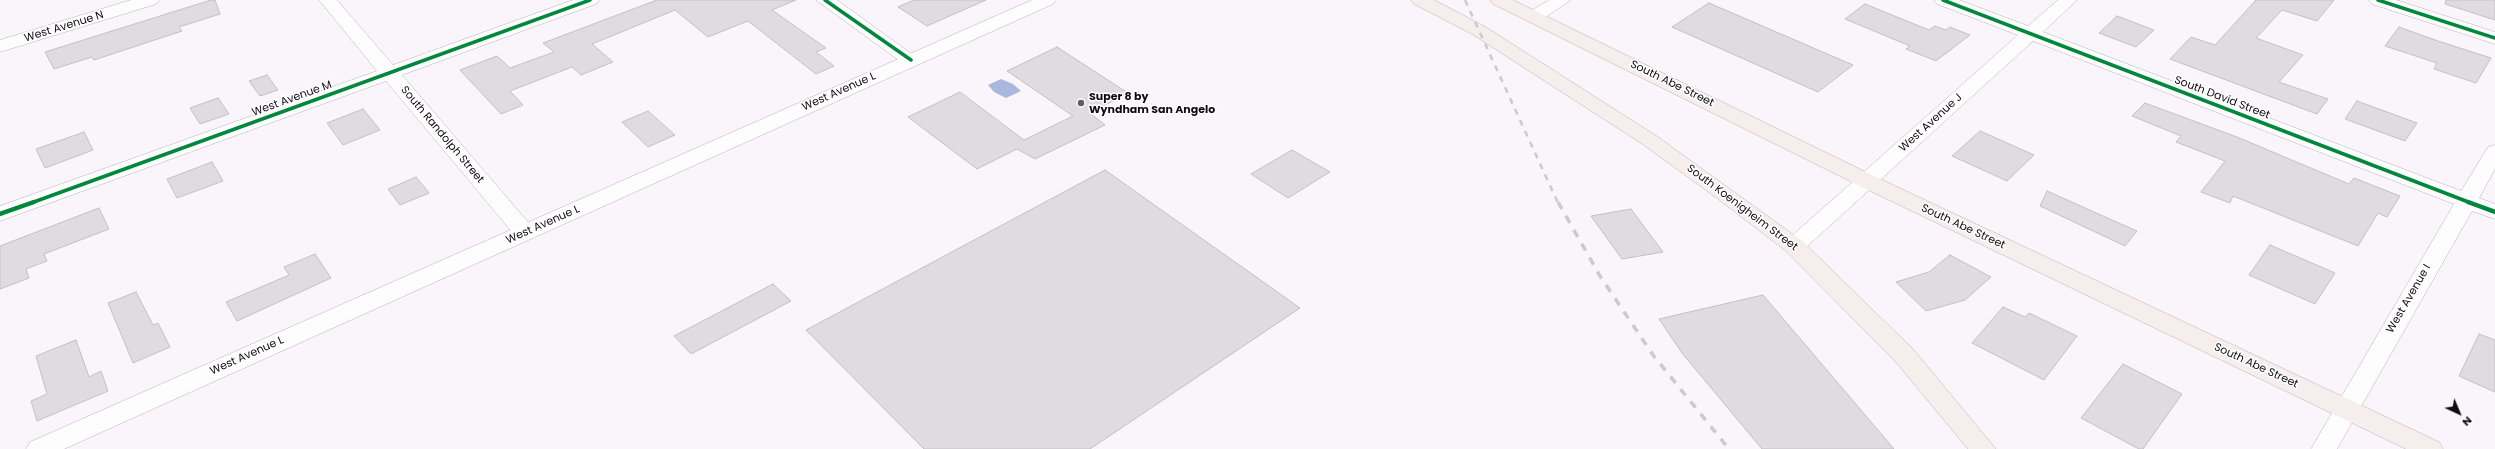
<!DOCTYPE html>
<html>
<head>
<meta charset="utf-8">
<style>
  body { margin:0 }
  #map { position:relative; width:2495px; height:449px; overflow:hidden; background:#faf4fb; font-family:Poppins,sans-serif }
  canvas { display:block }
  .north { position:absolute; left:2439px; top:393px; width:40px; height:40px; -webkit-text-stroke:3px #fff; paint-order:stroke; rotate:136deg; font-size:11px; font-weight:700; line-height:16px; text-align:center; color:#100b10 }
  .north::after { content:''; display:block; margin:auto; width:14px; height:18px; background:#100b10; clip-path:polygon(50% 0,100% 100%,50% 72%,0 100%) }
</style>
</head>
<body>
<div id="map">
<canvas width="2495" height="449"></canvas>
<div class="north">N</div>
</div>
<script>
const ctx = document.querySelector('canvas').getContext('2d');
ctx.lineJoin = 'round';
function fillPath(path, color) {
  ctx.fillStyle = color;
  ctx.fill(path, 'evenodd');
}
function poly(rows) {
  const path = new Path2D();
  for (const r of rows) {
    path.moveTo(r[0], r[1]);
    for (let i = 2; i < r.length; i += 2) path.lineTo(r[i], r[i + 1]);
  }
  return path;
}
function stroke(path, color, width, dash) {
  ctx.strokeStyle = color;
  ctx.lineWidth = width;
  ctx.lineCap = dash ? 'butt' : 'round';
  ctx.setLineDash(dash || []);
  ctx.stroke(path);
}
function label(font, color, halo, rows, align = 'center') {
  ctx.font = font + ' Poppins,sans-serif';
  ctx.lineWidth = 3;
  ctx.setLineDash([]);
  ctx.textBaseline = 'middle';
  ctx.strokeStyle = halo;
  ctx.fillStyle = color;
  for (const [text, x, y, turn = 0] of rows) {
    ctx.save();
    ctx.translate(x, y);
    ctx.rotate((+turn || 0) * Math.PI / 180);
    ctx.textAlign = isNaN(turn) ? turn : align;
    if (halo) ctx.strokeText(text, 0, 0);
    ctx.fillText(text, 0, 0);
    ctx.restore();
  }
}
const water = poly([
  [1001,79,1013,84,1021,91,1006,98,994,92,988,85]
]);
const building = poly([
  [211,0,215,0,220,14,179,27,182,31,94,60,92,57,54,69,45,52,211,0],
  [657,0,796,0,772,10,826,48,816,52,834,66,816,74,748,21,708,37,675,10,592,44,613,62,581,75,572,67,510,91,523,105,501,114,460,70,497,56,510,68,554,52,543,43,657,0],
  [914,0,986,0,927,26,898,7,914,0],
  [2256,0,2334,0,2317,21,2282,10,2256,38,2303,55,2279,82,2328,99,2317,114,2170,59,2191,37,2215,45,2256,0],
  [2446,0,2495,0,2495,20,2445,4,2446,0],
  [1709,3,1853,65,1818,92,1672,27,1709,3],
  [1865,4,1929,30,1935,26,1946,30,1950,27,1970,35,1936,61,1906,49,1910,46,1845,19,1865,4],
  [2117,16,2154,30,2136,47,2099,33,2117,16],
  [2399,27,2438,41,2491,58,2476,83,2434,69,2437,63,2385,46,2399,27],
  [1057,47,1128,93,1090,113,1105,125,1035,159,1017,149,977,169,908,117,960,92,1024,140,1073,116,1007,71,1057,47],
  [267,75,278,90,260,96,249,81,267,75],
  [218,98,229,114,200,124,190,108,218,98],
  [2357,101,2417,123,2405,141,2345,119,2357,101],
  [2145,103,2237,137,2349,184,2354,178,2400,196,2387,217,2378,213,2358,246,2233,196,2230,203,2201,192,2225,161,2176,142,2181,136,2132,116,2145,103],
  [363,109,380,130,343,145,327,123,363,109],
  [648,111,675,135,648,147,622,122,648,111],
  [1980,131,2034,155,2007,181,1952,156,1980,131],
  [84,132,93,150,45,168,36,149,84,132],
  [1292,150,1330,172,1288,198,1251,174,1292,150],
  [212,162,223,181,177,198,167,179,212,162],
  [1105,170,1300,308,1090,449,924,449,806,330,1105,170],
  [416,177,429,193,400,205,388,189,416,177],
  [2047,191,2112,220,2137,231,2125,246,2040,206,2047,191],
  [99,208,109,229,44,254,47,261,26,269,29,278,0,289,0,246,99,208],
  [1631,209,1663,252,1622,259,1591,216,1631,209],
  [2270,245,2335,273,2315,304,2249,275,2270,245],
  [315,254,331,278,237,321,226,302,289,275,284,267,315,254],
  [1950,255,1991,277,1965,300,1926,311,1896,282,1929,272,1950,255],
  [773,284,791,301,691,354,674,336,773,284],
  [136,292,153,325,158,323,170,347,133,363,108,303,136,292],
  [1763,295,1894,449,1762,449,1682,353,1659,319,1763,295],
  [2003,307,2025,317,2029,313,2077,336,2044,380,1972,343,2003,307],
  [2479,334,2495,340,2495,392,2459,376,2479,334],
  [76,340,89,377,101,371,108,391,37,421,31,401,47,394,36,356,76,340],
  [2123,364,2182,394,2143,449,2139,449,2081,418,2123,364]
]);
const minor = poly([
  [319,0,337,0,393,65,573,0,599,0,596,4,402,75,533,228,536,233,533,238,525,240,517,238,386,81,0,221,0,206,377,71,319,0],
  [1549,0,1571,0,1541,20,1529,20,1526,16,1529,12,1549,0],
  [1934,0,1959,0,2028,26,2058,0,2077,0,2043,32,2461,191,2488,147,2495,145,2495,169,2479,198,2495,204,2495,219,2472,211,2337,449,2311,449,2454,204,2033,41,1802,251,1794,253,1786,251,1783,246,1786,241,2018,35,1937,4,1934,0],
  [2369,0,2396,0,2495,32,2495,44,2372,4,2369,0]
]);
const tertiary = poly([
  [816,0,837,0,920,60,918,64,904,64,816,0]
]);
const secondary = poly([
  [131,0,159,0,156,4,0,52,0,40,131,0],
  [1032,0,1056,0,1053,4,64,449,26,449,30,442,1032,0]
]);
const primary = poly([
  [1411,0,1434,0,1484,26,1658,137,1802,241,1913,349,1996,449,1968,449,1895,361,1786,251,1718,199,1644,145,1472,34,1414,4,1411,0],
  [1490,0,1513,0,1874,176,2439,442,2443,449,2406,449,1860,186,1493,4,1490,0]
]);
const railFar1 = poly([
  [1465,0,1558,203]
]);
const rail = poly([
  [1558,202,1600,276,1653,355,1729,449]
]);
const cyclewayFar1 = poly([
  [825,0,911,60],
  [1943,0,2471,203],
  [2378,0,2495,38],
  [31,203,590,0]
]);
const cycleway = poly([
  [2468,202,2495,212],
  [0,214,34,202]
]);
const markers = [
  [1081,103,4,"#625d62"]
];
const streetNames = [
  ["West Avenue N",64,27,-17],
  ["South Abe Street",1672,84,26],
  ["West Avenue L",839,92,-24],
  ["South David Street",2222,98,21],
  ["West Avenue M",292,99,-20],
  ["West Avenue J",1931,123,-42],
  ["South Randolph Street",442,135,50],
  ["South Koenigheim Street",1742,208,37],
  ["West Avenue L",543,225,-24],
  ["South Abe Street",1963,227,25],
  ["West Avenue I",2409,299,-60],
  ["West Avenue L",247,356,-24],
  ["South Abe Street",2256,366,25]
];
const poiNames = [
  ["Super 8 by",1089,97],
  ["Wyndham San Angelo",1089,110]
];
fillPath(water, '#aab8de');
fillPath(building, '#dfdbe1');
stroke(building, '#c4bfc5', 1);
stroke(minor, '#b7b2b8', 1);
stroke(tertiary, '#b7b2b8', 1);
stroke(secondary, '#b7b2b8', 1);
stroke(primary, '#c0b0b1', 1);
fillPath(minor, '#fefdfe');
fillPath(tertiary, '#fefdfe');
fillPath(secondary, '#fefdfe');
fillPath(primary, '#f6eded');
stroke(railFar1, '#cccacc', 2.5, [6, 6]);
stroke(rail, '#cccacc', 3.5, [8, 8]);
stroke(cyclewayFar1, '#00873e', 3.5);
stroke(cycleway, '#00873e', 4.5);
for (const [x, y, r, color] of markers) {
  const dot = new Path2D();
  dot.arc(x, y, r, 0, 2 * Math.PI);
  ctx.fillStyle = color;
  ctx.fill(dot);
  stroke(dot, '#fff', 1.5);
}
label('11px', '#100b10', '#fff', streetNames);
label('bold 11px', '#100b10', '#fff', poiNames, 'left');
</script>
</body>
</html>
